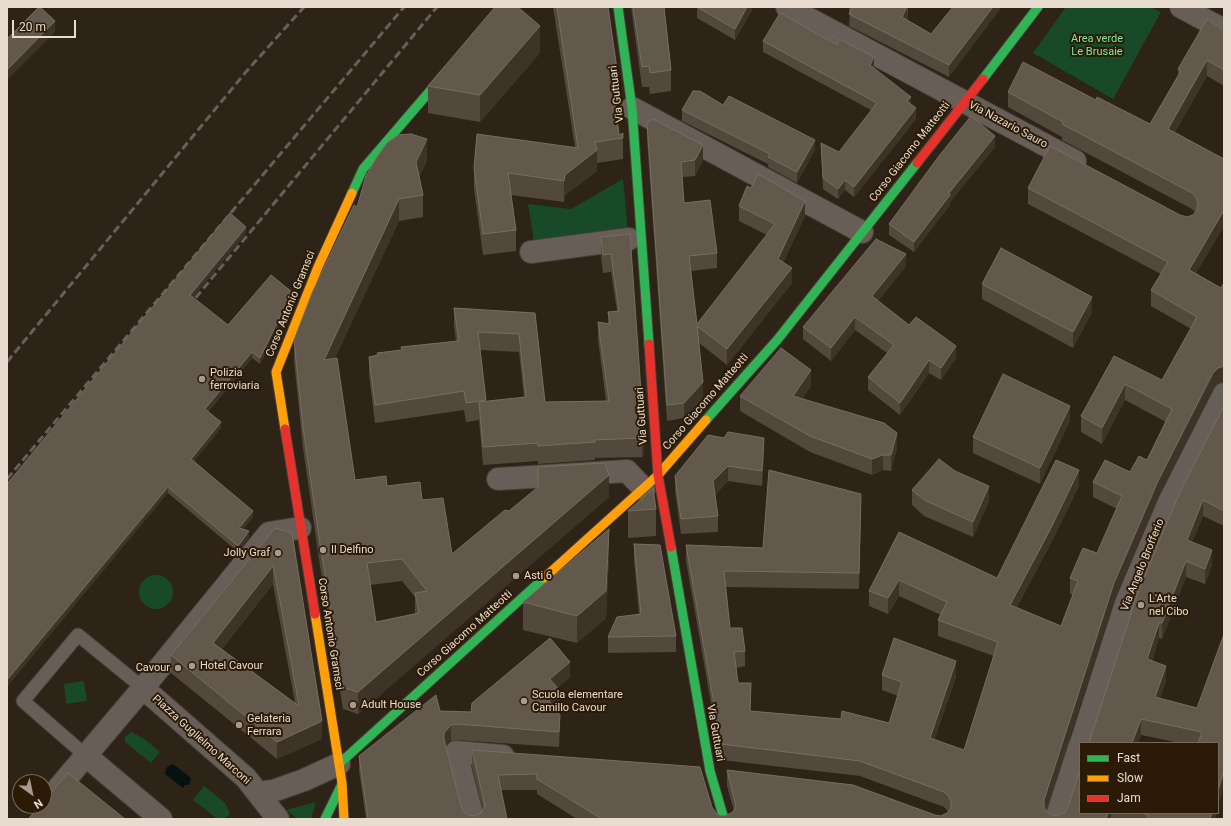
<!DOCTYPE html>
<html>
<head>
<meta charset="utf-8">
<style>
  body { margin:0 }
  #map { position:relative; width:1231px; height:826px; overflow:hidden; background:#2d2317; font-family:Roboto,sans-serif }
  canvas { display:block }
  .frame { position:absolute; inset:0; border:8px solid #e8dcd0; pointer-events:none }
  .legend { position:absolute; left:1079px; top:742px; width:140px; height:72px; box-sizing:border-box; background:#2b1a06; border:1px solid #776857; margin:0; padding:5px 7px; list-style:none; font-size:12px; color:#e8dcd0 }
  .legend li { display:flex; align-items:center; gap:8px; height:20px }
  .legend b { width:20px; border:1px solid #776857 }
  .north { position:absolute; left:12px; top:774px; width:40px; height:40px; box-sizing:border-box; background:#2b1a06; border:1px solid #776857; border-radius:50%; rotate:147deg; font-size:11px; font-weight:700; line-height:16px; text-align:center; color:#e8dcd0 }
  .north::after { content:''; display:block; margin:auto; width:14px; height:18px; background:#a79b8f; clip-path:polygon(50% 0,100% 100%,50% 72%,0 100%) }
  .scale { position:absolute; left:12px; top:20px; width:64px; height:18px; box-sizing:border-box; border:2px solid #e8dcd0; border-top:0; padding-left:5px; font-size:12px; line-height:14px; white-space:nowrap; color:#e8dcd0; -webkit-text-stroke:3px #2b1a06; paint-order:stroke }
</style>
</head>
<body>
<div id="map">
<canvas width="1231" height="826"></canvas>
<div class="frame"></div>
<ul class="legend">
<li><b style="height:5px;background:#30b455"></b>Fast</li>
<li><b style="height:5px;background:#ff9f0a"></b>Slow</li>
<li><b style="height:5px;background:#e5322d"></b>Jam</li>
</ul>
<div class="north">N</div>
<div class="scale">20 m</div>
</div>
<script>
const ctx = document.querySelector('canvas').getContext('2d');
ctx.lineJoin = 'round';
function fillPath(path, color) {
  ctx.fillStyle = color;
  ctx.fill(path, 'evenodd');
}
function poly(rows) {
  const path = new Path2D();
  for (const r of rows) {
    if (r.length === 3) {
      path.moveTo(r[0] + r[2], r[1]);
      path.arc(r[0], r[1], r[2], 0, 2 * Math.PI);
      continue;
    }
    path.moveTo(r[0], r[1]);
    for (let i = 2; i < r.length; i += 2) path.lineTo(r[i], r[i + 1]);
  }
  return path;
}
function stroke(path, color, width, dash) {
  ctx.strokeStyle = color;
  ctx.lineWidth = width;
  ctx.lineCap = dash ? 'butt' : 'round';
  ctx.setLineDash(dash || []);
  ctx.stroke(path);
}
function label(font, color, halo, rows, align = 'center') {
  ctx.font = font + ' Roboto,sans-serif';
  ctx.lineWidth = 4;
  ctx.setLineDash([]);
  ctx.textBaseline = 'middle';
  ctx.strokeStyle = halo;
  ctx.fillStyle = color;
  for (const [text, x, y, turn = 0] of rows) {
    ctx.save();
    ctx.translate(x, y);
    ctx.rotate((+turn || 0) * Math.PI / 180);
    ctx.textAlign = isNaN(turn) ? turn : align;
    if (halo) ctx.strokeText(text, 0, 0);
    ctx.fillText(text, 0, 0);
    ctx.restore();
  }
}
const green = poly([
  [1066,7,1150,7,1161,12,1113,99,1033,53],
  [623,179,628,230,534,242,528,204,571,209],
  [156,592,17],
  [84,681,87,701,66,704,64,684],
  [131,732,143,738,160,752,151,763,125,742,125,737],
  [204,786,225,803,230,813,228,816,223,819,216,818,193,800],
  [316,802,311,819,298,819,286,810]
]);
const water = poly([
  [173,764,191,778,189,785,185,785,183,788,165,774,167,767]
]);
const lane = poly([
  [85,755,23,701,78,635,143,688]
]);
const street = poly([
  [787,7,1075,161],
  [1181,7,1224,30],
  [632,108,862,232],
  [531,252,629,239],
  [498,479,627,471,644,489],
  [143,688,269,533,300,528],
  [1081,743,1126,603,1169,502,1224,394],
  [85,755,161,819],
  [259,793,273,791,304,780,339,764],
  [44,805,143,688,246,778,278,819],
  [473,819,456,752,503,756],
  [1056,819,1080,745]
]);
const fast = poly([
  [618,7,632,108,649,344],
  [983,79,1038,7],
  [352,193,363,169,448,70],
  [706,420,778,339,917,163],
  [671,547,710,771,724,819],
  [339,764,544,578],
  [325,819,342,784]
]);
const slow = poly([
  [285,429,276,372,318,267,352,193],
  [544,578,658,475,706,420],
  [315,614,342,783,344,819]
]);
const jam = poly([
  [917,163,983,79],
  [649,344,658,475,671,547],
  [285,429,315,614]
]);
const rail = poly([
  [188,307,437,7],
  [7,362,245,73,304,7],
  [7,479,404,7]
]);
const wall = poly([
  [553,7,608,7,617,69,617,90,614,90,619,135,623,138,623,159,597,163,597,171,565,195,564,202,511,195,516,230,516,251,483,255,474,189,474,168,575,147],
  [631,7,664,7,671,70,671,91,650,94,649,87,642,87],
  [697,7,752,7,752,10,735,40,697,18],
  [849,7,908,7,908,18,907,20,931,34,953,7,949,77,849,26,850,14,849,13],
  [1224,30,1224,86,1207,76,1175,132,1224,159,1224,226,1196,273,1221,288,1224,283,1224,382,1218,383,1213,388,1158,496,1114,599,1046,810,1046,811,1052,815,1059,815,1080,813,1216,813,1215,819,577,819,537,794,537,790,501,790,507,819,366,819,359,771,359,756,440,711,471,712,570,677,557,688,560,707,557,710,560,730,559,747,457,740,451,741,446,747,461,806,464,812,469,815,476,816,481,813,483,811,472,766,472,750,712,807,716,813,721,816,727,815,733,812,734,811,727,786,727,770,935,815,941,816,947,813,948,811,944,807,860,776,721,760,686,561,686,545,763,548,861,510,859,589,726,587,730,628,745,651,745,666,736,668,738,683,751,699,750,711,889,723,898,696,882,690,882,675,956,677,934,740,964,750,994,656,938,636,938,620,941,615,899,596,888,614,869,606,869,591,899,532,997,578,1079,486,1050,545,1017,607,1061,626,1073,595,1070,594,1070,578,1097,553,1117,509,1093,497,1093,482,1130,472,1147,460,1166,422,1125,400,1102,444,1081,432,1081,416,1114,356,1162,380,1191,329,1151,306,1151,290,1161,274,1028,204,1028,188,1187,217,1193,215,1195,212,1192,209,1062,140,1062,137,1008,107,1008,92,1096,100,1150,124,1178,75,1178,69],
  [763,41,874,68,911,104,916,119,854,197,845,190,838,199,823,189,821,143,839,152,871,110,763,52],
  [540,53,480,122,428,113,428,86],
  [723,105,815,150,797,183,768,167,768,164,682,121,682,110],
  [647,123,703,160,695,176,682,177,684,203,717,253,717,268,691,271,697,324,767,235,739,221,739,206,805,216,783,263,792,283,727,365,699,343,703,398,684,418,667,421,647,139],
  [995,147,950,202,950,205,914,252,889,235,889,224],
  [427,161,419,177,423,195,423,217,399,221,335,358,355,480,387,486,422,500,452,554,509,511,609,497,358,714,343,709,319,559,303,448,294,361,294,340,357,207],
  [402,581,415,597,415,614,376,622,370,585],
  [246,233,193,297,228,325,292,299,260,364,252,358,208,412,221,428,194,461,253,517,243,529,249,537,238,552,168,493,7,484],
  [630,234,644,454,642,457,595,458,595,460,538,464,538,461,483,465,479,420,466,422,464,410,375,423,369,375,369,357,377,355,377,353,401,350,401,347,456,341,454,326,454,308,535,313,545,402,606,401,598,340,598,322,608,324,608,312,617,311,611,272,603,273,601,256,601,237],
  [480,350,519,352,524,398,486,401],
  [906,266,878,301,909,325,956,358,941,380,929,373,900,415,868,390,868,377,887,353,855,330,831,361,803,339,803,327],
  [982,284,1092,312,1073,348,982,299],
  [811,386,802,399,897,448,891,471,883,470,872,475,810,452,740,411,740,396],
  [1224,406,1224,526,1203,516,1192,542,1212,565,1205,584,1186,577,1162,639,1159,638,1152,661,1166,681,1160,698,1218,743,1180,743,1141,735,1138,743,1089,743],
  [1070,421,1040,484,973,453,973,437],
  [764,453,762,486,728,481,715,495,718,516,718,532,681,534,675,491,675,476],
  [912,490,989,501,973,537,924,516,912,505],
  [656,509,656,536,628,538,628,511],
  [292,533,322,739,277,759,171,673,171,655],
  [273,584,295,703,222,649],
  [634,544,676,636,676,652,608,653,608,637,639,614,634,559],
  [609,556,606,618,577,643,523,630,523,602]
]);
const shadedWall = poly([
  [747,7,752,7,752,10,735,40,735,29],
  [907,7,908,18,902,29,902,17],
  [993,7,1002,7,949,77,949,65],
  [55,21,55,32,7,80,7,70],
  [540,26,540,53,480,122,480,95],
  [874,57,874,68,870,65],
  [1207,60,1207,76,1168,144,1168,129],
  [911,97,911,107,907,101],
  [916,108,916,119,854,197,854,187],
  [995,136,995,147,950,202,950,205,914,252,914,242,949,193],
  [427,139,427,161,416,184,416,162],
  [815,140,815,150,797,183,797,172],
  [703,145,703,160,695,176,695,160],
  [597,150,597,171,565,195,564,202,564,181,565,175],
  [845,180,845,190,838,199,838,189],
  [399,199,399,221,324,382,324,360],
  [805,201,805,216,778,274,778,259],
  [1224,210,1224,226,1189,285,1189,270],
  [246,227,246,233,190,301,190,295],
  [906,254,906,266,872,308,872,296],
  [792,268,792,283,727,365,727,349],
  [292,292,292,299,260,364,260,358],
  [1092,297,1092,312,1073,348,1073,332],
  [855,317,855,330,831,361,831,348],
  [956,346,956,358,941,380,941,368],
  [252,352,252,358,205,415,205,409],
  [929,360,929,373,900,415,900,403],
  [1223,366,1223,382,1218,383,1213,388,1158,496,1114,599,1044,815,1044,800,1114,583,1158,481,1213,373,1218,368],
  [811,370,811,386,793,412,793,396],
  [703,382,703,398,684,418,684,403],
  [1125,384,1125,400,1102,444,1102,428],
  [1070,406,1070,421,1040,484,1040,468],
  [221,422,221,428,191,465,191,459],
  [897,433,897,448,891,471,891,455],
  [644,435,644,454,642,457,642,438],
  [764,438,764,453,762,486,762,471],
  [883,455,883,470,872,475,872,459],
  [728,466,728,481,713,497,713,481],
  [1079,470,1079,486,1050,545,1010,620,1010,605],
  [609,475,609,497,358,714,358,692],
  [989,486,989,501,973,537,973,522],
  [168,487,168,493,7,687,7,680],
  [861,494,861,510,859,589,859,573],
  [1203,500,1203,516,1187,555,1187,540],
  [253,511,253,517,239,534,239,528],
  [609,529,609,556,606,618,577,643,577,616],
  [249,531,249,537,238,552,238,546],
  [1212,550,1212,565,1205,584,1205,569],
  [1186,561,1186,577,1162,639,1162,623],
  [273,566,273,584,213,660,213,643],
  [899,580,899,596,888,614,888,598],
  [1159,623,1159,638,1147,675,1147,659],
  [956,661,956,677,930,754,930,738],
  [570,662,570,677,550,694,550,679],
  [1166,666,1166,681,1155,713,1155,697],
  [751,683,751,699,750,727,750,711],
  [560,691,560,707,549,717,549,701],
  [560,715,560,730,559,747,559,732],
  [1141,719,1141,735,1138,743,1132,743],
  [322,721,322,739,277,759,277,742],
  [451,725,451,741,444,749,444,733],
  [1224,770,1224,786,1218,807,1218,791],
  [1108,813,1111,813,1111,819,1106,819],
  [1212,813,1216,813,1215,819,1210,819]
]);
const building = poly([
  [39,7,40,7,55,21,7,70,7,39,39,7],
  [495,7,518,7,540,26,480,95,428,86,495,7],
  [557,7,608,7,617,69,611,70,619,135,623,133,623,138,595,142,597,150,565,175,564,181,508,173,516,230,483,234,474,168,477,134,578,148,557,7],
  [633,7,664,7,671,70,650,73,649,66,642,67,633,7],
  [697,7,747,7,735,29,697,7],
  [853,7,907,7,902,17,931,34,953,7,993,7,949,65,849,14,853,7],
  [780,13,837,45,839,39,874,57,870,65,911,97,907,101,916,108,854,187,845,180,838,189,823,178,821,143,839,152,877,103,763,41,780,13],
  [1207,19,1224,30,1224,70,1207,60,1168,129,1224,159,1224,210,1189,270,1221,288,1224,283,1224,366,1218,368,1213,373,1158,481,1114,583,1044,800,1044,806,1046,811,1052,815,1059,815,1065,812,1068,807,1080,770,1080,813,1108,813,1106,819,602,819,537,779,537,774,498,775,507,819,368,819,359,756,436,695,440,711,471,712,472,703,550,638,570,662,550,679,560,691,549,701,560,715,559,732,457,724,451,725,444,733,444,739,461,806,464,812,469,815,476,816,481,813,485,806,472,750,700,767,712,807,716,813,721,816,727,815,733,812,736,806,727,770,853,785,935,815,941,816,947,813,951,808,951,801,948,795,944,792,860,761,721,744,686,545,763,548,769,470,861,494,859,573,724,571,730,628,742,628,745,651,734,652,738,683,751,683,750,711,841,719,842,711,889,723,902,682,882,675,894,638,956,661,930,738,964,750,998,642,938,620,947,602,899,580,888,598,869,591,899,532,997,578,1056,460,1079,470,1050,530,1010,605,1061,626,1078,581,1070,578,1083,548,1097,553,1122,496,1093,482,1105,460,1130,472,1139,456,1147,460,1172,409,1125,384,1102,428,1081,416,1114,356,1162,380,1197,317,1151,290,1168,262,1028,188,1050,146,1180,215,1187,217,1193,215,1197,210,1198,204,1196,197,1192,193,1062,124,1063,122,1008,92,1023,62,1096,100,1097,97,1150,124,1181,71,1178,69,1207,19],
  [693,91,700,91,723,105,729,96,815,140,797,172,768,157,770,154,682,110,693,91],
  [971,116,995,136,949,193,950,195,914,242,889,224,939,156,971,116],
  [653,119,703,145,695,160,681,162,684,203,710,200,717,253,689,256,697,324,775,224,739,206,747,186,751,188,758,174,805,201,778,259,792,268,727,349,697,326,703,382,684,403,667,405,647,123,653,119],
  [411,134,427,139,416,162,423,195,399,199,324,360,337,358,355,480,386,476,387,486,420,482,422,500,443,498,452,554,505,510,509,511,538,487,538,467,605,463,609,475,358,692,343,687,319,537,303,427,294,340,312,293,354,205,357,207,366,176,377,157,387,143,398,135,411,134],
  [402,559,427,591,415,593,419,613,376,622,367,563,402,559],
  [230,213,246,227,190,295,228,325,271,275,292,292,260,358,252,352,205,409,221,422,191,459,253,511,239,528,249,531,238,546,168,487,7,680,7,484,230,213],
  [630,234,644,435,642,438,594,440,595,442,538,446,538,443,483,447,479,402,526,397,519,334,478,332,486,400,466,403,464,391,375,405,369,357,378,355,377,353,402,350,401,347,459,341,454,308,535,313,545,402,609,401,598,322,610,324,608,312,619,311,611,254,603,255,601,237,630,234],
  [876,239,906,254,872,296,909,325,916,317,956,346,941,368,929,360,900,403,868,377,894,345,855,317,831,348,803,327,876,239],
  [1001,248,1092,297,1073,332,982,284,1001,248],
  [781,348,811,370,793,396,884,423,897,433,891,455,883,455,872,459,810,436,740,396,781,348],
  [1003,374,1070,406,1040,468,973,437,1003,374],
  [1224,406,1224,511,1203,500,1187,540,1212,550,1205,569,1186,561,1162,623,1159,623,1147,659,1166,666,1155,697,1197,708,1224,634,1224,770,1218,791,1218,743,1198,743,1202,732,1141,719,1132,743,1089,743,1138,592,1180,492,1224,406],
  [728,432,764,438,762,471,728,466,713,481,718,516,681,519,675,476,708,435,724,438,728,432],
  [939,459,955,471,989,486,973,522,924,500,912,490,939,459],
  [653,489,656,509,628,511,653,489],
  [275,528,292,533,322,721,277,742,171,655,275,528],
  [273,566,281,606,299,706,213,643,273,566],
  [609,529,606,591,577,616,523,602,609,529],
  [634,544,660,545,676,636,608,637,617,617,641,614,634,544],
  [68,773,125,819,28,819,40,806,44,806,44,801,68,773],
  [1141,813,1212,813,1210,819,1147,819,1148,815,1141,813]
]);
const markers = [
  [202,379,4,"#a79b8f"],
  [323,550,4,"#a79b8f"],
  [278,553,4,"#a79b8f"],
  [516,576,4,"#a79b8f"],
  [1141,605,4,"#a79b8f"],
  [192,666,4,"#a79b8f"],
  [178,668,4,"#a79b8f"],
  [524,701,4,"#a79b8f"],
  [353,705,4,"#a79b8f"],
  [239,725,4,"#a79b8f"]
];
const parkNames = [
  ["Area verde",1097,39],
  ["Le Brusaie",1097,52]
];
const streetNames = [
  ["Via Guttuari",617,94,-97],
  ["Via Nazario Sauro",1008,125,28],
  ["Corso Giacomo Matteotti",910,152,-52],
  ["Corso Antonio Gramsci",291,304,-68],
  ["Corso Giacomo Matteotti",706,402,-49],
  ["Via Guttuari",642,416,-94],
  ["Via Angelo Brofferio",1143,565,-68],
  ["Corso Antonio Gramsci",330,634,81],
  ["Corso Giacomo Matteotti",465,634,-42],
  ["Via Guttuari",715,733,80],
  ["Piazza Guglielmo Marconi",201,740,42]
];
const poiNames = [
  ["Polizia",210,373],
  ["ferroviaria",210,386],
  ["Il Delfino",331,550],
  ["Jolly Graf",270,553,"right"],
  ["Asti 6",524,576],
  ["L'Arte",1149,599],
  ["nel Cibo",1149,612],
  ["Hotel Cavour",200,666],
  ["Cavour",170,668,"right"],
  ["Scuola elementare",532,695],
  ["Camillo Cavour",532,708],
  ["Adult House",361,705],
  ["Gelateria",247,719],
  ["Ferrara",247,732]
];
fillPath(green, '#184929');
fillPath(water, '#061112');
stroke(lane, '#473e36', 15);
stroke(street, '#473e36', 24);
stroke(fast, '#473e36', 11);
stroke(slow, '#473e36', 11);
stroke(jam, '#473e36', 11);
stroke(lane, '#675f57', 13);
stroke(street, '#675f57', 22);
stroke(fast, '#30b455', 9);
stroke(slow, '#ff9f0a', 9);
stroke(jam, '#e5322d', 9);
stroke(rail, '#685f57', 3, [8, 4]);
fillPath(wall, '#52483b');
fillPath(shadedWall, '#3d3326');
fillPath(building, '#62584b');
stroke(building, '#776d60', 1);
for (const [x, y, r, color] of markers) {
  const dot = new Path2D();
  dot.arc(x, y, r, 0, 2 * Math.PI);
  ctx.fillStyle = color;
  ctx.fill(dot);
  stroke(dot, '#2b1a06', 1.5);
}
label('11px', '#7ceba1', '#2b1a06', parkNames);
label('11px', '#e8dcd0', '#2b1a06', streetNames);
label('11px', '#e8dcd0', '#2b1a06', poiNames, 'left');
</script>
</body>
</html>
